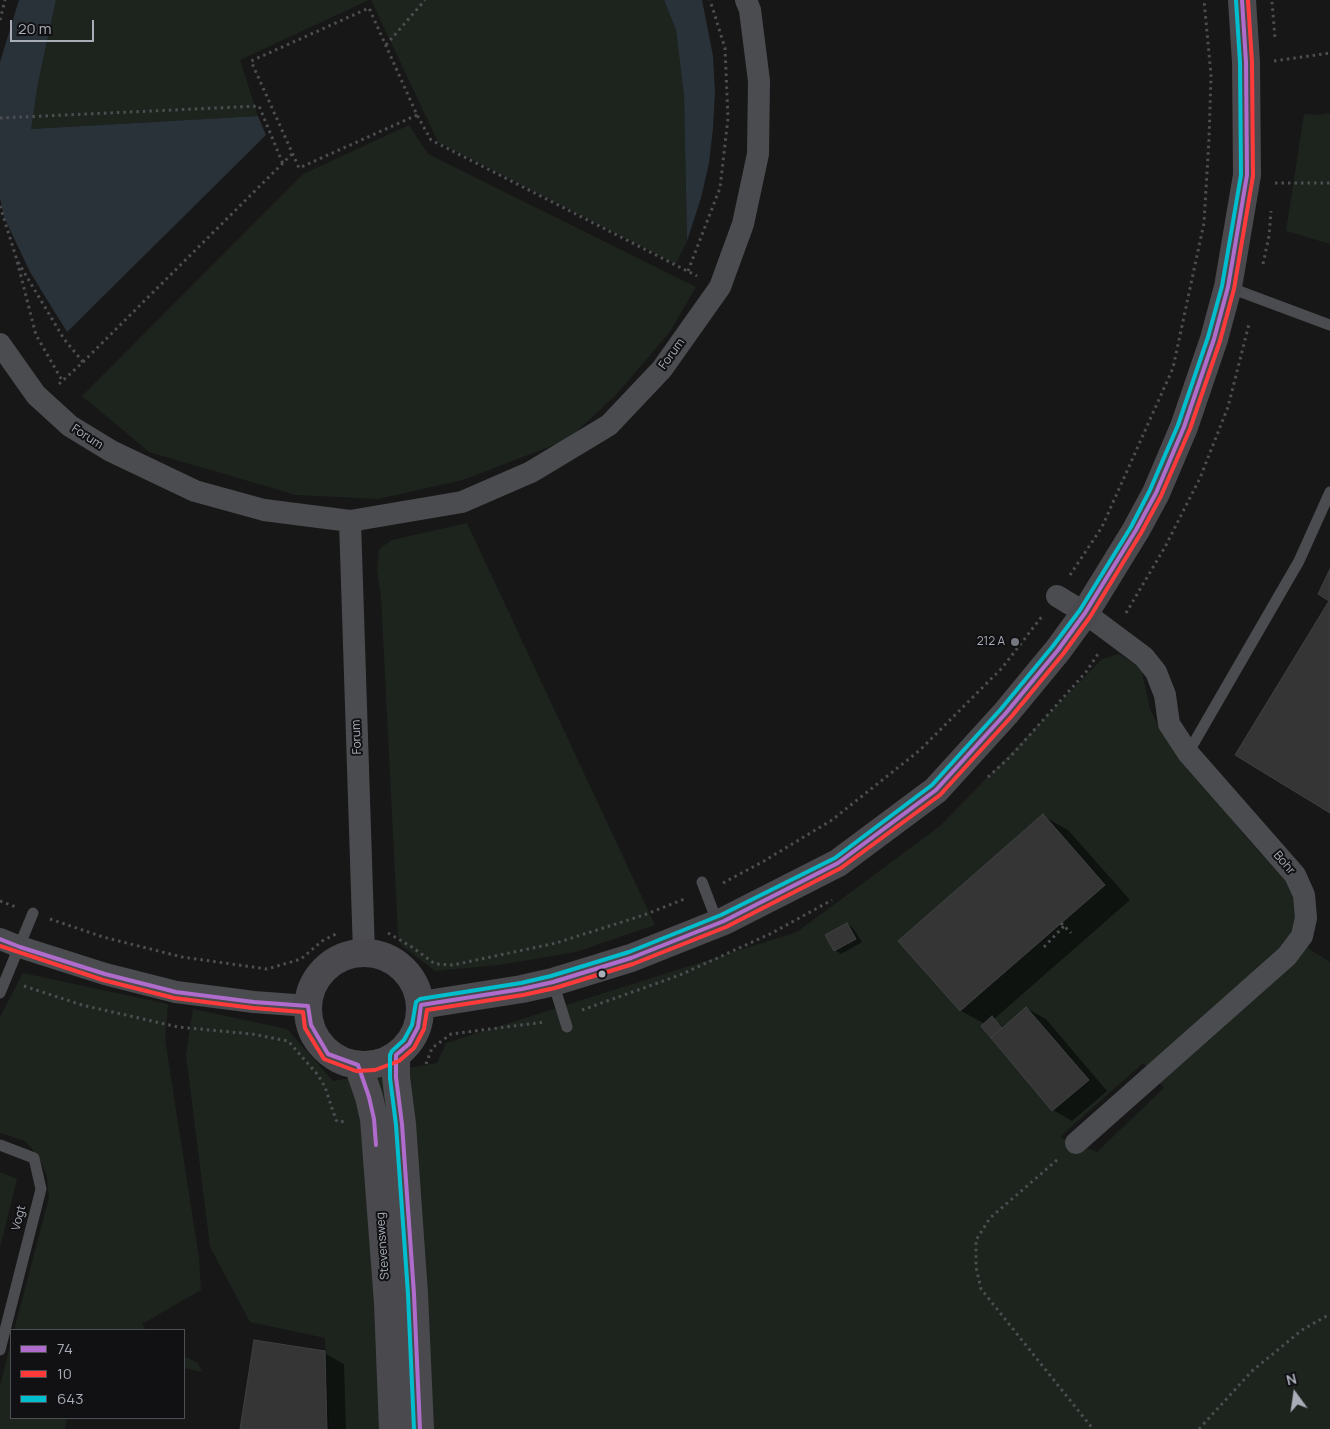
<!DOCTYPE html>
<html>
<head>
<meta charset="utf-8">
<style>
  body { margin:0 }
  #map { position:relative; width:1330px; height:1429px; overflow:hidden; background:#171717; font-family:Manrope,sans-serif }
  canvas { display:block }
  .legend { position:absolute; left:10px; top:1329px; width:175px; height:90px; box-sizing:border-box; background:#111113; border:1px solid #4d4f55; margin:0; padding:6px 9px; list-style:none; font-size:15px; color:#a8adb8 }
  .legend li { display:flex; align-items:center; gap:10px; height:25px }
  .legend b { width:25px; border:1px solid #4d4f55 }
  .north { position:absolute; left:1270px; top:1369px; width:50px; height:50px; -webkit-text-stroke:4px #111113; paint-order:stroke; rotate:346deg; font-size:14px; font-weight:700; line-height:20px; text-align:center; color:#a8adb8 }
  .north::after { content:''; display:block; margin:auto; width:18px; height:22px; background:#a8adb8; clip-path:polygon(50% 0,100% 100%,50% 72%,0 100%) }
  .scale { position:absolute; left:10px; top:20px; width:84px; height:22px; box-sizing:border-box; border:2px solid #a8adb8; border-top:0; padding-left:6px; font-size:15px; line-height:18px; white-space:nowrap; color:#a8adb8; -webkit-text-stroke:4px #111113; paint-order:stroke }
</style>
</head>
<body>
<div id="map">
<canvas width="1330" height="1429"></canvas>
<ul class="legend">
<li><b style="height:6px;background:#b06ccc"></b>74</li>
<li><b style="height:6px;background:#ff3a3a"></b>10</li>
<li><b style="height:6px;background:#00becd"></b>643</li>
</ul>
<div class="north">N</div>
<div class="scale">20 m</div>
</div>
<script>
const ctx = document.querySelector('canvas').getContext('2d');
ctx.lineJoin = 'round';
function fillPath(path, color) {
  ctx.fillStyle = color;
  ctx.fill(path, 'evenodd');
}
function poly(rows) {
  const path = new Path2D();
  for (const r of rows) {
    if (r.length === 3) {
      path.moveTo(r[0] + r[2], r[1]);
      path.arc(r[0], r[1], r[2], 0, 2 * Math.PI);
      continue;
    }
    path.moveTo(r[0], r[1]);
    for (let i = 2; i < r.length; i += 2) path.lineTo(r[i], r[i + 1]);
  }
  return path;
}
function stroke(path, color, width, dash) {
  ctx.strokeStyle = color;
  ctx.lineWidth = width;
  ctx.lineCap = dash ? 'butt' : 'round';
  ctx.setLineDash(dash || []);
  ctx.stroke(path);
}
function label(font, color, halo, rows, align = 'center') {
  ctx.font = font + ' Manrope,sans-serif';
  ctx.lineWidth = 4;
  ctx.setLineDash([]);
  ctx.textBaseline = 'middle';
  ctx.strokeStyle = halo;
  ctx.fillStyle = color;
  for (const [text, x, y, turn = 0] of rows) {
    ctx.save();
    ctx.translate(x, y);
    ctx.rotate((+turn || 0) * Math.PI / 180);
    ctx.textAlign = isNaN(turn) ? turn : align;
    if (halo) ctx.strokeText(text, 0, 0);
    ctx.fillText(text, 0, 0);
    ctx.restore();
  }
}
const green = poly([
  [56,0,369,0,240,60,258,116,30,129,38,83],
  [371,0,664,0,676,30,684,96,687,241,676,264,438,142],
  [1330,113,1330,244,1286,231,1304,114,1318,115],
  [409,125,428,154,696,287,669,333,615,396,567,440,463,480,378,499,296,495,149,452,82,396,303,174],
  [467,523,655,925,576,952,499,965,435,971,401,945,398,935,381,597,377,570,379,549,392,540],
  [1119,654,1141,668,1150,709,1161,732,1246,837,1286,881,1298,910,1292,931,1311,950,1330,962,1330,1429,329,1429,325,1338,250,1322,210,1247,186,1055,193,1009,287,1029,333,1081,437,1063,446,1043,797,932,940,826,1102,659],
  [1143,1063,1164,1088,1097,1152,1060,1137],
  [23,973,168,1004,165,1039,199,1258,201,1290,142,1324,146,1330,14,1330,49,1198,47,1177,39,1157,25,1141,0,1133,0,1017],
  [0,1172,17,1179,0,1248],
  [11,1342,11,1418,67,1418,65,1429,0,1429,0,1385],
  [184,1356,198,1363,202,1372,184,1368]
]);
const water = poly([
  [19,0,56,0,38,83,31,129,258,116,266,135,67,332,30,272,4,217,0,198,0,62],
  [664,0,702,0,713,56,715,92,713,128,709,163,701,198,687,241,684,96,676,30]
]);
const shadow = poly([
  [1043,816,1068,830,1130,900,994,1019,1004,1028,1026,1008,1046,1019,1107,1091,1072,1121,1053,1110,982,1027,985,1024,961,1011,900,941],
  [847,924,853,928,862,942,841,954,835,950],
  [324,1353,344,1364,346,1429,241,1429]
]);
const building = poly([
  [1330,569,1330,813,1235,755,1329,601,1318,594,1330,569],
  [1043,814,1105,885,960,1011,898,941,1043,814],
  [847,923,856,939,834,951,825,935,847,923],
  [1026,1007,1089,1080,1052,1111,991,1038,1026,1007],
  [992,1016,1002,1028,991,1038,981,1026,992,1016],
  [254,1340,325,1351,327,1429,240,1429,254,1340]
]);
const path = poly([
  [1272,2,1275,38],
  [0,20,5,0],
  [386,45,425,0],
  [1274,61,1330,53],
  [417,115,299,168,251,61,369,8,417,115,431,140,697,276],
  [0,118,259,106,283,164],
  [1275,183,1330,183],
  [0,206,16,257,36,335,63,382],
  [18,262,64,339,83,362],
  [1263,264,1269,236,1271,211],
  [688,271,720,188,728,118,725,48,710,0],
  [59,384,83,362,293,153],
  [1070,575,1102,527,1173,368,1204,223,1209,139,1211,75,1204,0],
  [1126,613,1165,547,1200,478,1228,407,1249,324],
  [988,777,1010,757,1086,672,1098,654],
  [723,883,764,861,832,820,920,750,1002,668,1043,615],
  [0,901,16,907],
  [50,919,103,937,182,957,267,969,301,959,322,941,338,933],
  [1061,923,1071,933],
  [388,933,412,947,435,964,453,965,556,943,644,915,687,898],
  [1044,947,1064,926],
  [24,986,82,1005,178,1027,252,1034,288,1041,318,1075,325,1087,336,1120,338,1122,347,1121],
  [582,1010,680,975,772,933,832,900],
  [328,1054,330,1061],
  [426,1064,432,1048,451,1034,545,1022],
  [1057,1160,990,1218,976,1240,976,1267,981,1289,1093,1429],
  [1199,1429,1252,1371,1302,1330,1330,1314]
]);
const lane = poly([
  [1228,287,1330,325],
  [1188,753,1299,561,1330,492],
  [702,882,718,924],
  [553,982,567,1027],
  [0,993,33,913],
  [0,1145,34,1158,41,1189,0,1350]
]);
const street = poly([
  [0,344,36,395,70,426,111,451,195,491,264,510,350,521,462,502,531,472,609,425,662,369,720,287,743,224,758,154,759,81,750,10,746,0],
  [350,521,364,953],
  [1057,596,1085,613,1144,657,1156,672,1165,695,1169,724,1188,753,1295,875,1304,895,1306,918,1302,936,1287,956,1076,1143],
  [0,939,20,947,105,974,176,992,254,1002,308,1006]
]);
const secondary = poly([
  [364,1009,56],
  [421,1005,522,989,553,982,631,958,724,921,838,863,936,790,1006,713,1058,650,1085,613,1136,530,1156,493,1184,427,1214,339,1228,287,1247,175,1246,62,1242,0],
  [396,1055,396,1077,402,1124,414,1294,420,1429],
  [358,1065,369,1097,374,1119,388,1303,393,1429]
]);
const bus1 = poly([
  [0,939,20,947,105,974,176,992,254,1002,308,1006,311,1025,328,1054,358,1065,369,1097,374,1119,376,1145],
  [420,1429,414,1294,402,1124,396,1077,396,1055,409,1044,418,1027,421,1005,522,989,553,982,631,958,724,921,838,863,936,790,1006,713,1058,650,1085,613,1136,530,1156,493,1184,427,1214,339,1228,287,1247,175,1246,62,1242,0]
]);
const bus2 = poly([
  [0,946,103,980,174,998,253,1008,303,1012,305,1028,324,1059,356,1071,375,1070,399,1061,414,1048,424,1029,427,1010,523,995,555,988,633,964,726,927,841,868,940,795,1011,717,1063,654,1090,617,1141,533,1161,496,1190,429,1220,341,1234,289,1253,176,1252,62,1248,0]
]);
const bus3 = poly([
  [414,1429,408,1294,396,1125,390,1078,390,1055,392,1051,404,1040,412,1025,416,1002,420,999,521,983,551,976,629,952,721,915,835,858,932,785,1001,709,1053,646,1080,610,1131,527,1150,490,1178,425,1208,337,1222,286,1241,175,1240,62,1236,0]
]);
const markers = [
  [1015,642,5,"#757880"],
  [602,974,4.5,"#a8adb8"]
];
const streetNames = [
  ["Forum",672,354,-54],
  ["Forum",87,437,33],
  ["Forum",357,737,-92],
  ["Bohr",1284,863,50],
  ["Vogt",19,1218,-76],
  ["Stevensweg",383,1246,-94]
];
const poiNames = [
  ["212 A",1005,642]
];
fillPath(green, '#1d241e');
fillPath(water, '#2a3239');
fillPath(shadow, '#0007');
fillPath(building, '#353536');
stroke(building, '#3f4043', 1);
stroke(path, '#4d4e52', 3, [2.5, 4]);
stroke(lane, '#4b4c50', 11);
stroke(street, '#4b4c50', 22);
stroke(secondary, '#4a4a4e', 28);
stroke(bus1, '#b06ccc', 4);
stroke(bus2, '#ff3a3a', 4);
stroke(bus3, '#00becd', 4);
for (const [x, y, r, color] of markers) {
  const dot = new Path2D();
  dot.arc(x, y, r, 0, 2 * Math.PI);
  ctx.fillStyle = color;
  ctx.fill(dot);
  stroke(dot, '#111113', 2);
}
label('12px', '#a8adb8', '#111113', streetNames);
label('12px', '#a8adb8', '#111113', poiNames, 'right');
</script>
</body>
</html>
